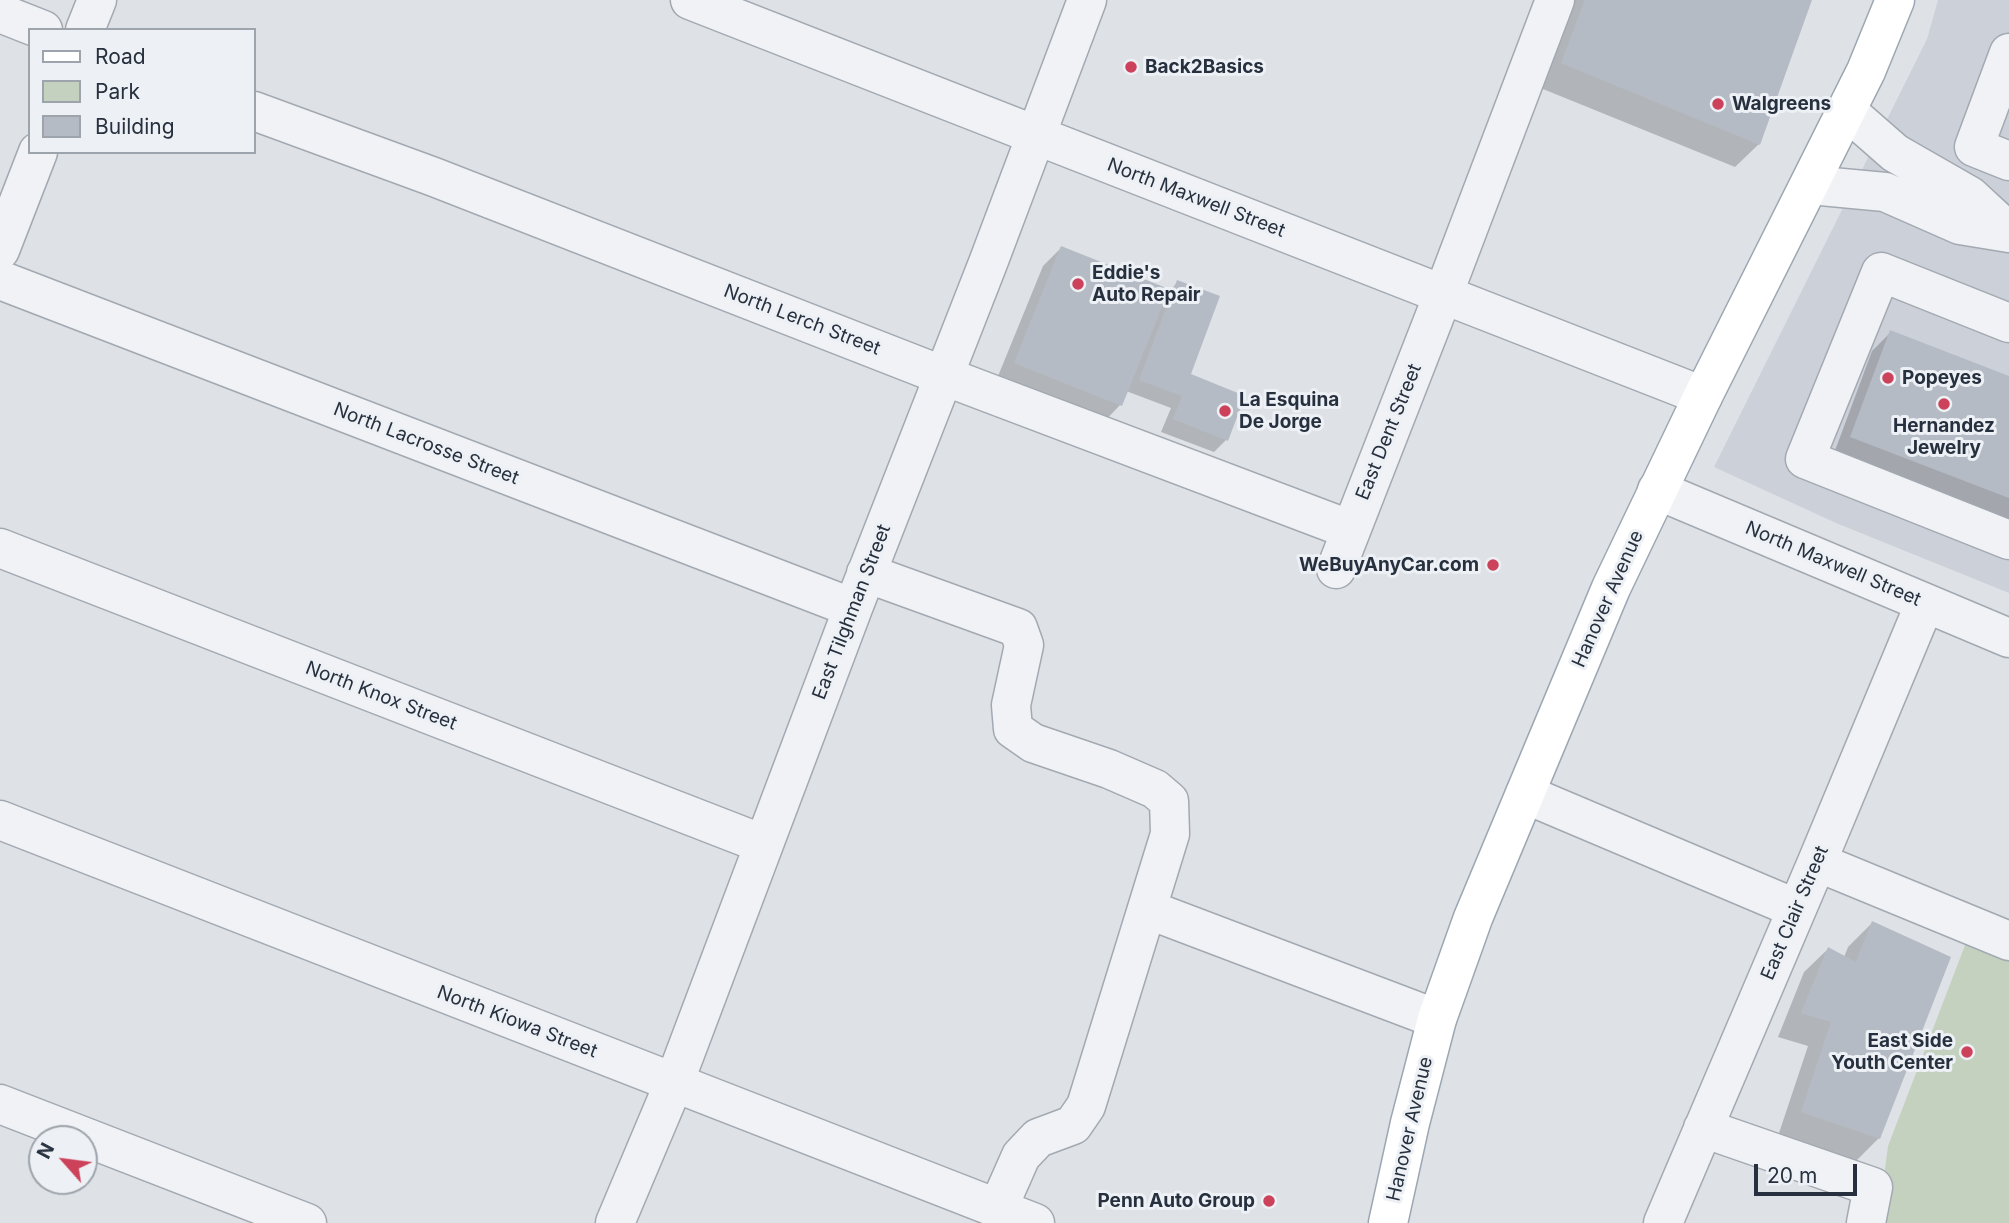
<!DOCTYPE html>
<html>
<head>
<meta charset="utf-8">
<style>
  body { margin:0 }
  #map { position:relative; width:2009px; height:1223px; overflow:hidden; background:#dee2e7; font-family:Inter,sans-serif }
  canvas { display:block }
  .legend { position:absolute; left:28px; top:28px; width:228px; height:126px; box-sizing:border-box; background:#edf1f5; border:2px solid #9ea4ac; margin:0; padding:9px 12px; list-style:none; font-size:21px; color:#27303e }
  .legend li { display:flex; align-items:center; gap:14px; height:35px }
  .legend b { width:35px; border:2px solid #9ea4ac }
  .north { position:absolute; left:28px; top:1125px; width:70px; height:70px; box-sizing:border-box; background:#edf1f5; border:2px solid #9ea4ac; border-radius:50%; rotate:298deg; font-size:19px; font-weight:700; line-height:28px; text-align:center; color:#27303e }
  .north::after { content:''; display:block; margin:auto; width:24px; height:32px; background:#cd425b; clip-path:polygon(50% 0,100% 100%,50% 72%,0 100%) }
  .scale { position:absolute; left:1754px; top:1164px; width:103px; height:32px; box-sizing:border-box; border:4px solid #27303e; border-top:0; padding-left:9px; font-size:21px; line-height:24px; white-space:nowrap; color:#27303e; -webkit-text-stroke:5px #edf1f5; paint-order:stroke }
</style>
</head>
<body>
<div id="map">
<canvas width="2009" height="1223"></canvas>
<ul class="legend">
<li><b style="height:9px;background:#fff"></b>Road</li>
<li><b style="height:19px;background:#c4d1bf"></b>Park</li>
<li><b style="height:19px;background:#b5bbc4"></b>Building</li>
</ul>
<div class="north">N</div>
<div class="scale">20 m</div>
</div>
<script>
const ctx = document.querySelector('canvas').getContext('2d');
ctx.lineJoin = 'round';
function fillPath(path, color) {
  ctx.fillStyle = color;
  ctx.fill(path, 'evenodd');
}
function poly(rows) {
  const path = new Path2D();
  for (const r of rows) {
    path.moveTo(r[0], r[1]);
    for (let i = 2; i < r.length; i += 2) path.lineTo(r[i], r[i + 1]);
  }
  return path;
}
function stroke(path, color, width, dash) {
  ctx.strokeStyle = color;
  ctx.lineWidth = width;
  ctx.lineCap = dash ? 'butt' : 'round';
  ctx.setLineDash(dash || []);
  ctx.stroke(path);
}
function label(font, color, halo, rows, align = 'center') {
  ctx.font = font + ' Inter,sans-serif';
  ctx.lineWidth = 6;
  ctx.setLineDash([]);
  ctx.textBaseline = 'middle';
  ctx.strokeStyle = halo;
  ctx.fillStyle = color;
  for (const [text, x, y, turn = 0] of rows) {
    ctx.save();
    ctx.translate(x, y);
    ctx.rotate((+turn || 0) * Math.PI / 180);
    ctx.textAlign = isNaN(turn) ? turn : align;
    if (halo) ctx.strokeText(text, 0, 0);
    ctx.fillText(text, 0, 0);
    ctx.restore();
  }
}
const built = poly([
  [1938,0,2009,0,2009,593,1836,523,1714,467,1927,39]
]);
const green = poly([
  [1967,940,2009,957,2009,1223,1878,1223,1888,1146]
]);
const shadow = poly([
  [1571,0,1811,0,1759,144,1735,167,1538,87],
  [1061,248,1169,291,1178,282,1188,375,1226,440,1214,452,1161,432,1171,408,1126,391,1120,405,1102,424,996,381,1043,266],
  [1891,332,2009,378,2009,523,1833,456,1872,351],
  [1872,923,1879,1138,1855,1162,1778,1136,1808,1046,1778,1037,1804,972,1828,949,1844,957,1848,947]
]);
const building = poly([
  [1585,0,1812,0,1760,145,1561,63],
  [1061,246,1169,289,1122,406,1014,363],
  [1177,280,1220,296,1191,374,1245,396,1228,441,1173,419,1182,396,1139,380],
  [1890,330,2009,376,2009,498,1850,437],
  [1872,921,1951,957,1880,1139,1801,1112,1831,1022,1801,1013,1828,947,1856,962]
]);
const minor = poly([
  [690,0,1703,396],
  [0,13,43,30],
  [85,30,97,0],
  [2009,53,1974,147,2009,161],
  [254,111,434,177,944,376,1351,530],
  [1847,111,1895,153,1970,196,2009,232],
  [1810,185,1885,192,1960,225,2009,233],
  [0,250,38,152],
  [0,280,853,608],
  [2009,323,1881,272,1805,459,2009,540],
  [1657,490,2009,638],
  [0,548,763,844],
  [1336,569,1443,295,1555,0],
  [866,573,1018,628,1024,645,1011,705,1013,729,1033,743,1109,769,1155,789,1169,801,1170,834,1086,1106,1073,1125,1038,1138,1021,1156,998,1208],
  [1525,794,1797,909],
  [0,820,1035,1223],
  [1817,862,2009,941],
  [1147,909,1437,1019],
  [0,1104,307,1223],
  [1703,1128,1873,1187,1866,1223],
  [615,1223,674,1083,853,608,988,263,1087,0],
  [1663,1223,1817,862,1925,603]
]);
const major = poly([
  [1388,1223,1410,1123,1437,1019,1473,918,1611,588,1703,396,1866,71,1895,0]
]);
const markers = [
  [1131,67,7,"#cd425b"],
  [1718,104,7,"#cd425b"],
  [1078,284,7,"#cd425b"],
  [1888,378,7,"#cd425b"],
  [1944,404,7,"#cd425b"],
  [1225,411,7,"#cd425b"],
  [1493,565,7,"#cd425b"],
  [1967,1052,7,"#cd425b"],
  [1269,1201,7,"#cd425b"]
];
const poiNames = [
  ["Back2Basics",1145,67],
  ["Walgreens",1732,104],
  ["Eddie's",1092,273],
  ["Auto Repair",1092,295],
  ["Popeyes",1902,378],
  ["La Esquina",1239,400],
  ["De Jorge",1239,422],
  ["Hernandez",1944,426,"center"],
  ["Jewelry",1944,448,"center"],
  ["WeBuyAnyCar.com",1479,565,"right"],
  ["East Side",1953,1041,"right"],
  ["Youth Center",1953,1063,"right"],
  ["Penn Auto Group",1255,1201,"right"]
];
const streetNames = [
  ["North Maxwell Street",1196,198,21],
  ["North Lerch Street",802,320,21],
  ["East Dent Street",1389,432,-68],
  ["North Lacrosse Street",426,444,21],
  ["North Maxwell Street",1833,564,23],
  ["Hanover Avenue",1608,599,-66],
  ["East Tilghman Street",852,612,-69],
  ["North Knox Street",381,696,21],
  ["East Clair Street",1795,913,-67],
  ["North Kiowa Street",517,1022,21],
  ["Hanover Avenue",1410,1129,-77]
];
fillPath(built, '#ccd1d9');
fillPath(green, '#c4d1bf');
fillPath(shadow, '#0003');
fillPath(building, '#b5bbc4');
stroke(minor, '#a3a9b1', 41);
stroke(major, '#9da7b3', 41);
stroke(minor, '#f0f2f6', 38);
stroke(major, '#fff', 38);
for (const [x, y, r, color] of markers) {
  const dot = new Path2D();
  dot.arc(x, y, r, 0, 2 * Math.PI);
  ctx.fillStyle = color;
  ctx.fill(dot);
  stroke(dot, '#edf1f5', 2.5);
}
label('bold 19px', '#27303e', '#edf1f5', poiNames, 'left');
label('19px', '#27303e', '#edf1f5', streetNames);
</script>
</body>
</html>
